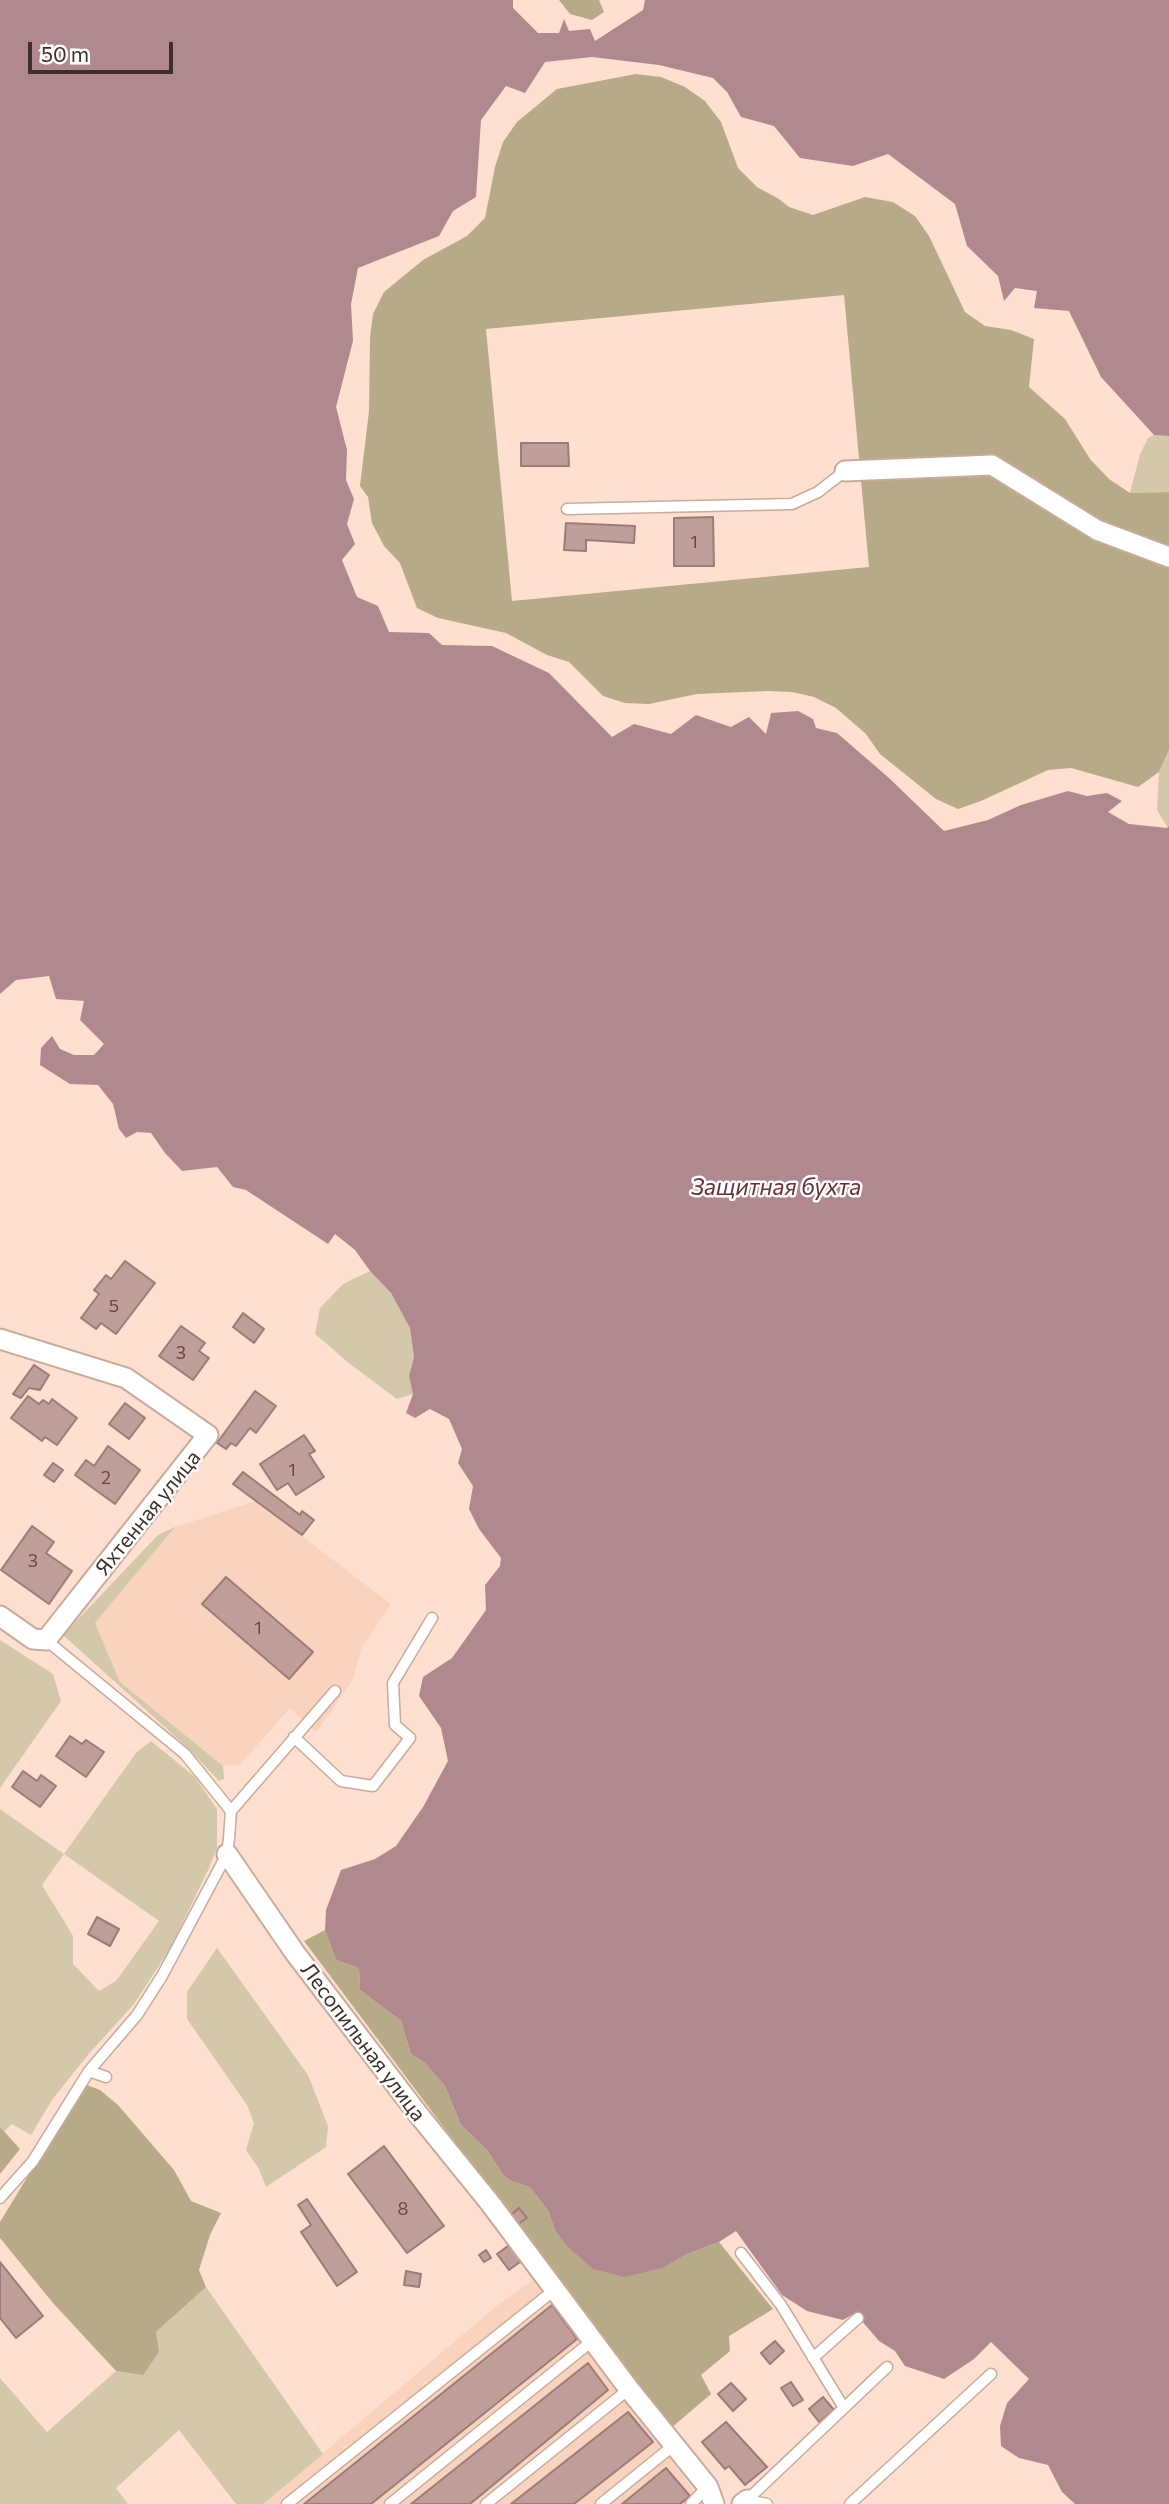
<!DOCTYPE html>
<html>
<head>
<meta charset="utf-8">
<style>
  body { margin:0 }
  #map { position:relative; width:1169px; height:2504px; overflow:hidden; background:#ffdfcf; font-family:Commissioner,sans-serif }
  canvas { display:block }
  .scale { position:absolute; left:28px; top:42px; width:145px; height:32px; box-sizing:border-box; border:4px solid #3c3029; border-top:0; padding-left:9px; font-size:21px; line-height:24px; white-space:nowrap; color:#3c3029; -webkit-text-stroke:5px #fff; paint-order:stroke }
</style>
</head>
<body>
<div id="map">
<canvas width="1169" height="2504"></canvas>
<div class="scale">50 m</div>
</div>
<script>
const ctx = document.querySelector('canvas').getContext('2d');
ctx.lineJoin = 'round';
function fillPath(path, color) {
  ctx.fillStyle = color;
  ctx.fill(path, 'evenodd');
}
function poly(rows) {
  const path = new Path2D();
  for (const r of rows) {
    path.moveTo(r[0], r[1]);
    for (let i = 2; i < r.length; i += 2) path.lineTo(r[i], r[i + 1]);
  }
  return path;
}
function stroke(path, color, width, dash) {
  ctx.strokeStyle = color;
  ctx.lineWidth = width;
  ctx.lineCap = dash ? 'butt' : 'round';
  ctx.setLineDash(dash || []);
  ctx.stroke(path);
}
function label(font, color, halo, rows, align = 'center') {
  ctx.font = font + ' Commissioner,sans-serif';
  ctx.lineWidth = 5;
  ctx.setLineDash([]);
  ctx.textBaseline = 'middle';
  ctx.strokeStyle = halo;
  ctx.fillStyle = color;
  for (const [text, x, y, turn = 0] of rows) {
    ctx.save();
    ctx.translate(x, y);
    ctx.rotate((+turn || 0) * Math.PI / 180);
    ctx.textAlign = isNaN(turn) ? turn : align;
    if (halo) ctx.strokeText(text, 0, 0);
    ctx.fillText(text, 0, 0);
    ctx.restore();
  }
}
const built = poly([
  [256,1501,391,1604,361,1649,353,1679,316,1733,290,1708,240,1765,223,1766,120,1682,95,1623,175,1527],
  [537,2277,702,2502,701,2504,263,2504,499,2304]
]);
const green = poly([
  [1154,435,1169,436,1169,492,1130,493,1140,454,1148,438],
  [1169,750,1169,826,1168,828,1157,810,1159,772],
  [370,1271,391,1293,410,1328,414,1357,409,1376,413,1394,397,1399,350,1364,315,1334,320,1308,343,1284],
  [175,1527,95,1623,120,1682,223,1766,224,1779,219,1781,187,1747,63,1635,158,1535],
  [0,1640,53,1674,61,1701,0,1788],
  [151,1741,195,1777,217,1809,217,1847,209,1868,171,1947,134,2004,87,2056,52,2100,31,2135,12,2124,4,2132,0,2127,0,1809,64,1854,136,1753],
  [64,1854,159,1921,116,1981,99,1991,73,1964,73,1936,42,1885],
  [217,1948,308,2075,328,2126,326,2147,266,2187,259,2169,246,2150,254,2123,247,2105,187,2019,187,1992],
  [206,2287,323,2454,263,2504,236,2504,179,2430,116,2488,128,2504,0,2504,0,2378,47,2432,116,2371,143,2374,156,2332]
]);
const forest = poly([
  [559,0,599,0,604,12,592,20,570,14],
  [636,74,661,77,685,87,705,101,721,122,738,168,757,187,779,199,789,207,813,215,865,197,893,202,915,216,929,236,965,312,985,326,1011,330,1034,339,1029,387,1065,419,1090,459,1109,479,1130,493,1169,492,1169,750,1159,772,1138,787,1071,768,1048,770,981,801,958,809,936,799,880,754,866,734,836,708,814,697,792,692,767,691,697,694,649,704,625,703,603,696,569,662,547,655,506,633,438,618,417,608,400,563,384,546,372,523,368,497,360,486,369,411,370,338,373,314,384,292,423,260,467,236,485,218,495,167,503,142,517,122,557,89],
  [844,295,869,567,512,601,486,329],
  [325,1930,336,1960,359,1968,360,1990,401,2021,411,2054,425,2063,445,2086,461,2125,487,2150,504,2176,513,2182,530,2187,548,2211,555,2230,661,2268,687,2254,719,2242,773,2309,729,2336,730,2351,701,2375,711,2394,670,2429,304,1941],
  [87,2085,100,2090,118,2105,174,2170,191,2201,221,2213,210,2235,199,2270,206,2287,156,2332,159,2352,143,2375,116,2371,53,2303,0,2238,0,2222,76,2097],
  [0,2127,20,2149,0,2174]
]);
const water = poly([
  [0,0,513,0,513,8,538,33,559,33,564,19,569,31,590,29,595,41,643,10,645,0,1169,0,1169,436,1154,435,1101,377,1069,311,1034,308,1037,291,1015,288,1004,301,998,276,967,246,955,204,888,154,853,166,800,158,774,126,741,117,727,92,713,78,659,65,592,57,545,62,525,93,506,86,481,120,476,197,453,211,439,236,358,268,351,304,353,341,336,407,347,450,346,480,354,499,347,524,355,544,342,560,357,597,378,606,389,632,429,633,442,645,492,646,549,673,612,737,634,724,671,734,696,715,731,727,749,717,766,734,771,713,798,711,813,719,816,728,837,733,889,778,944,831,988,820,1021,805,1068,791,1087,796,1107,793,1122,801,1108,812,1129,824,1167,828,1169,826,1169,2504,1075,2504,1062,2492,1048,2465,1019,2458,1001,2446,1000,2426,1007,2403,1029,2379,991,2342,974,2359,944,2379,905,2366,895,2351,879,2341,855,2313,843,2320,807,2311,782,2295,736,2231,719,2242,687,2254,662,2268,625,2277,593,2269,568,2247,555,2230,548,2211,530,2187,513,2182,504,2176,487,2150,461,2125,445,2086,425,2063,411,2054,401,2021,360,1990,359,1968,336,1960,325,1930,326,1910,341,1870,375,1859,396,1846,423,1807,448,1761,441,1728,419,1696,423,1677,452,1658,486,1610,485,1585,500,1566,501,1558,479,1529,469,1509,473,1486,458,1463,462,1449,449,1419,430,1409,415,1418,406,1413,413,1394,409,1376,414,1357,410,1328,391,1293,370,1271,355,1250,335,1234,328,1244,246,1190,233,1187,217,1167,182,1171,165,1153,151,1133,137,1132,126,1138,119,1129,113,1104,98,1085,70,1084,40,1065,41,1048,52,1036,60,1049,74,1055,94,1055,104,1044,80,1020,84,1001,56,999,49,976,16,980,0,994]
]);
const building = poly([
  [521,443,568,443,569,466,521,466,521,443],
  [713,517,714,566,674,566,674,518,713,517],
  [566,523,635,526,634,543,586,540,586,551,564,550,566,523],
  [125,1261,155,1283,116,1334,101,1323,96,1329,81,1318,99,1294,94,1290,106,1275,111,1279,125,1261],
  [243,1313,264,1329,254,1343,233,1327,243,1313],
  [181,1326,205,1343,199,1351,209,1358,193,1380,159,1356,181,1326],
  [34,1365,49,1375,40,1390,29,1388,21,1398,13,1394,34,1365],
  [255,1391,276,1406,256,1433,250,1428,236,1446,231,1443,226,1449,217,1443,255,1391],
  [28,1396,39,1404,43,1400,49,1404,52,1399,77,1418,57,1445,45,1437,42,1441,11,1418,28,1396],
  [125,1403,145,1418,129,1439,109,1424,125,1403],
  [304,1435,315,1451,309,1454,324,1477,296,1495,288,1483,277,1490,260,1464,304,1435],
  [108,1446,140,1470,115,1504,75,1475,86,1460,94,1466,108,1446],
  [53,1463,63,1470,54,1482,44,1475,53,1463],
  [243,1472,300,1515,302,1511,314,1520,302,1535,233,1484,243,1472],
  [32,1526,54,1542,46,1553,72,1571,49,1604,1,1570,32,1526],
  [226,1577,313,1652,289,1679,202,1604,226,1577],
  [70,1736,82,1744,86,1740,104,1752,86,1777,56,1756,70,1736],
  [23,1771,37,1781,41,1775,56,1786,40,1807,12,1787,23,1771],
  [97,1917,119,1929,110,1946,88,1934,97,1917],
  [384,2146,444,2226,407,2253,348,2174,384,2146],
  [307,2199,357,2272,337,2286,301,2232,311,2225,298,2205,307,2199],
  [519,2208,527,2218,518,2224,511,2215,519,2208],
  [512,2243,524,2259,509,2270,497,2254,512,2243],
  [486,2250,491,2258,484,2262,479,2255,486,2250],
  [0,2262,43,2316,16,2338,0,2318,0,2262],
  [406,2271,421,2274,419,2287,404,2285,406,2271],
  [552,2305,577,2339,371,2504,304,2504,552,2305],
  [775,2341,784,2351,770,2364,761,2353,775,2341],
  [588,2363,608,2390,470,2504,411,2504,588,2363],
  [791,2382,803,2400,793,2406,781,2388,791,2382],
  [731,2383,746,2399,733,2411,718,2394,731,2383],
  [823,2397,834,2410,819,2422,809,2409,823,2397],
  [628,2412,653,2442,574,2504,511,2504,628,2412],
  [726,2422,767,2467,745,2485,729,2466,725,2469,702,2442,726,2422],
  [666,2468,690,2496,680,2504,622,2504,666,2468]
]);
const service = poly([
  [567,509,792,504,818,492,845,471],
  [294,1737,341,1781,373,1786,410,1738,395,1725,393,1683,432,1618],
  [231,1811,335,1691],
  [89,2071,106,2077],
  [0,2198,33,2161,89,2071,137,2015,162,1976,227,1854,229,1838,231,1811,185,1754,46,1640],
  [741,2253,781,2305,844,2408],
  [813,2358,858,2318],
  [747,2500,887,2367],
  [747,2500,767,2504],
  [287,2504,553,2291],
  [390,2504,592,2341],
  [486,2504,629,2389],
  [601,2504,674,2445],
  [691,2504,709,2485],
  [850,2504,991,2374]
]);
const minor = poly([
  [845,471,992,465,1097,530,1169,557],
  [0,1339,126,1378,208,1435,46,1640,33,1639,0,1616],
  [227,1854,295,1953,418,2114,490,2203,629,2389,708,2487,714,2504],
  [742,2504,747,2500]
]);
const numberNames = [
  ["1",694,542],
  ["5",114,1306],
  ["3",181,1353],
  ["1",292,1470],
  ["2",106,1478],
  ["3",33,1561],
  ["1",258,1628],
  ["8",403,2209]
];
const streetNames = [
  ["Яхтенная улица",148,1513,-51],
  ["Лесопильная улица",363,2042,53]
];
const waterNames = [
  ["Защитная бухта",776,1187]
];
fillPath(built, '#fad3bf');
fillPath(green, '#d3c8a9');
fillPath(forest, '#b7aa86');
fillPath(water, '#b2888f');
fillPath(building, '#c19e99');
stroke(building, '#9c7c77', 2);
stroke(service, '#c9ab9b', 13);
stroke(minor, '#c9ab9b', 23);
stroke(service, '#fff', 10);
stroke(minor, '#fff', 19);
label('18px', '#5d4c45', null, numberNames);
label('21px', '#3c3029', '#fff', streetNames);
label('italic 23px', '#68303d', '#fff', waterNames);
</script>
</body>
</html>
